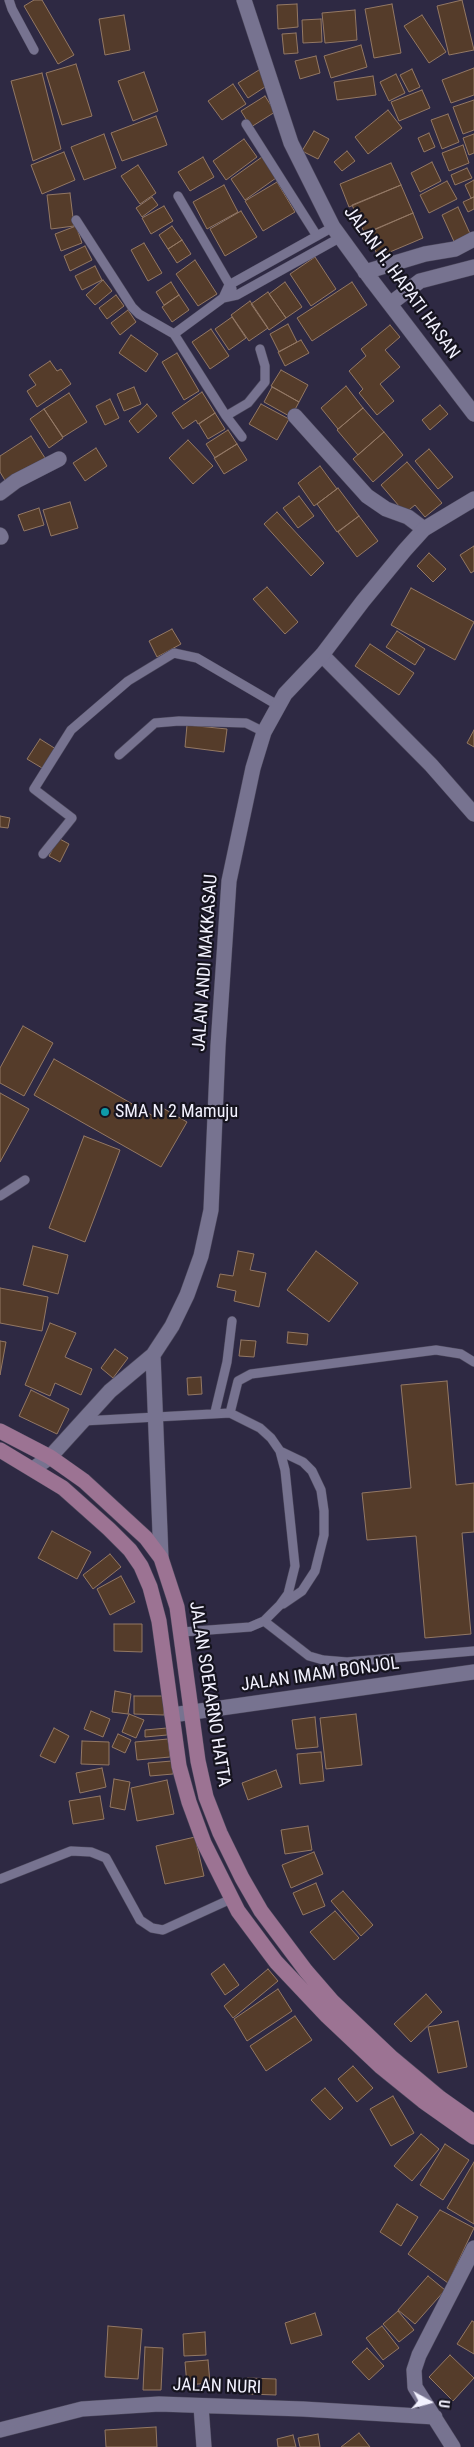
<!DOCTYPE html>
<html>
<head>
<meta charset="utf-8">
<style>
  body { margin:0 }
  #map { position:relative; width:474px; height:2447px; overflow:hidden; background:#2e2943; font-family:"Roboto Condensed",sans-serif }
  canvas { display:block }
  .north { position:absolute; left:404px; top:2377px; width:50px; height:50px; -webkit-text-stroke:4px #16141f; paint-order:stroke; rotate:97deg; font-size:14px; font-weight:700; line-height:20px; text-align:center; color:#f2f1fe }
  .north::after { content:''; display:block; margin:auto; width:18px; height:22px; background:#f2f1fe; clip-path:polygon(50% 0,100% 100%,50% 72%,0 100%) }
</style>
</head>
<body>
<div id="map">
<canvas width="474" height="2447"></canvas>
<div class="north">U</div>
</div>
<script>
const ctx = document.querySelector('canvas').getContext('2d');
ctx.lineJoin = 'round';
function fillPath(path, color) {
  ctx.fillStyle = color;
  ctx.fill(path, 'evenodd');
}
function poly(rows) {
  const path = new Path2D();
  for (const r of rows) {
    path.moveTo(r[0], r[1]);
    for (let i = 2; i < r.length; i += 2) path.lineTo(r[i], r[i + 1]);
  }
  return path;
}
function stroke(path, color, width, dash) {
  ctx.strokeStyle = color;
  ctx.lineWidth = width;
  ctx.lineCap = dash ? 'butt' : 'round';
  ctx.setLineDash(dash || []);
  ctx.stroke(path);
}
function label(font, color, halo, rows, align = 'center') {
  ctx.font = font + ' "Roboto Condensed",sans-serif';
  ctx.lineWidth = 4.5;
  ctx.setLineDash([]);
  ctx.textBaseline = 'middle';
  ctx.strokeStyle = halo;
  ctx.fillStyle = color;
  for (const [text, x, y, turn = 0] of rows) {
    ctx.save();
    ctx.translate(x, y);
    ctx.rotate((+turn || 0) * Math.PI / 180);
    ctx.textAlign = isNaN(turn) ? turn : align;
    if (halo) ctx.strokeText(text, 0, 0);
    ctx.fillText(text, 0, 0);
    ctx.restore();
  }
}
const building = poly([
  [34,0,42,0,74,55,58,64,24,6,34,0],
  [462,0,474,50,449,55,437,6,462,0],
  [297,4,298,27,278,29,277,5,297,4],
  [392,4,401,53,374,58,365,9,392,4],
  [355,10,357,40,325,43,322,13,355,10],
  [124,15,130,50,105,55,99,19,124,15],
  [422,15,446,52,429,63,404,26,422,15],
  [321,19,322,42,303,43,302,20,321,19],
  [296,33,298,53,284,54,282,34,296,33],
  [361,45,367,67,331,78,324,56,361,45],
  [316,56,320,73,300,79,295,61,316,56],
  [76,64,92,116,62,125,46,73,76,64],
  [474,68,474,95,451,103,442,80,474,68],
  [412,69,420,87,409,92,400,75,412,69],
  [259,70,268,85,248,98,238,83,259,70],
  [144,72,158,111,133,121,118,81,144,72],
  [42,73,61,149,33,161,11,81,42,73],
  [396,74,405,93,389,101,380,82,396,74],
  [373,76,376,95,337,100,334,82,373,76],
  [233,84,246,104,222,120,208,101,233,84],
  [422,90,430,108,399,121,391,102,422,90],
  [265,96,275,112,251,127,241,111,265,96],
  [474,100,474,130,463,134,453,107,474,100],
  [388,110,402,128,368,154,355,137,388,110],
  [448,114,459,142,442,149,431,120,448,114],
  [156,116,167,145,122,161,111,133,156,116],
  [314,131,329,139,318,159,302,151,314,131],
  [429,133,435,147,424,152,418,138,429,133],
  [104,134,116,168,84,180,71,147,104,134],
  [474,134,474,153,469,155,463,138,474,134],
  [244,139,257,157,226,180,213,161,244,139],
  [463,145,469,163,449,171,442,153,463,145],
  [347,151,355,161,342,171,334,162,347,151],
  [64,152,75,180,42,194,31,165,64,152],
  [203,157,214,177,190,191,178,172,203,157],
  [262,157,276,178,245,200,231,179,262,157],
  [432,162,441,181,420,192,411,173,432,162],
  [391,163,401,185,349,207,340,184,391,163],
  [138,165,156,193,140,204,121,176,138,165],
  [467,168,472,178,455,185,451,175,467,168],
  [474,180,474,197,471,198,465,185,474,180],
  [447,181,457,199,429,213,420,195,447,181],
  [277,182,295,212,263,231,245,201,277,182],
  [224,185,238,212,207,229,193,202,224,185],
  [401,185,413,213,365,234,352,205,401,185],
  [70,193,74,226,51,229,47,195,70,193],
  [152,197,158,205,142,217,136,208,152,197],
  [474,197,474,209,468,212,463,202,474,197],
  [164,206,173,221,151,234,142,218,164,206],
  [458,207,472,238,456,246,442,215,458,207],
  [241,211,257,237,225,256,210,229,241,211],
  [413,213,423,238,378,257,368,232,413,213],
  [76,226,82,243,61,251,55,234,76,226],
  [172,226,182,240,168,249,159,235,172,226],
  [182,240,191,254,177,263,168,249,182,240],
  [144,243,162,273,148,281,131,250,144,243],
  [85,246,92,260,70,271,64,256,85,246],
  [315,257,336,289,311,306,290,274,315,257],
  [195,260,217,294,198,306,176,274,195,260],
  [95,266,102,280,82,290,75,276,95,266],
  [103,280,112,291,95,305,86,295,103,280],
  [171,282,179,295,164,305,156,292,171,282],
  [285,282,302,307,286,318,269,294,285,282],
  [352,282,367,305,312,341,297,318,352,282],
  [268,292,286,318,269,330,251,304,268,292],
  [116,295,124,306,107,319,99,308,116,295],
  [179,295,189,310,172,322,162,307,179,295],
  [250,301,268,328,249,341,231,315,250,301],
  [128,310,136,322,120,335,111,323,128,310],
  [232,317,246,338,229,350,215,329,232,317],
  [288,324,297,342,279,352,270,334,288,324],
  [390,325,400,337,385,350,400,367,380,384,394,401,377,415,359,393,363,389,349,371,366,356,361,349,390,325],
  [211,329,229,356,210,369,192,342,211,329],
  [131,335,158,354,146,372,119,353,131,335],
  [301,340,309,353,285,366,278,352,301,340],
  [177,353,199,391,184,400,162,362,177,353],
  [50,361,57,371,61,369,71,384,37,407,27,391,36,385,29,375,50,361],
  [281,370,308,385,299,402,271,386,281,370],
  [346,386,363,408,338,429,321,408,346,386],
  [134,387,141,404,124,411,117,394,134,387],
  [272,387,299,402,291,417,264,402,272,387],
  [202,392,215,413,198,424,196,420,183,429,172,413,202,392],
  [69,393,87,422,63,437,44,409,69,393],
  [110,399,119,418,105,425,96,406,110,399],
  [147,404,157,416,138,433,129,421,147,404],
  [261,404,289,419,277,440,249,424,261,404],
  [440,405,448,414,430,430,422,420,440,405],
  [363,408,384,432,358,455,337,430,363,408],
  [44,409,63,438,49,448,30,419,44,409],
  [215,413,225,429,208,439,199,424,215,413],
  [228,430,237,444,215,458,206,444,228,430],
  [384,432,403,455,373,482,353,459,384,432],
  [31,436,45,458,6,482,0,472,0,456,31,436],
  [188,440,213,466,193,484,169,458,188,440],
  [237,444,247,460,224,474,214,458,237,444],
  [96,448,107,466,85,481,73,463,96,448],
  [429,449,453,477,438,489,415,461,429,449],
  [407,462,442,503,425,517,415,505,405,513,381,485,407,462],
  [320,466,337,489,314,506,298,483,320,466],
  [338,488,359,516,337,532,317,504,338,488],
  [299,496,314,516,298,528,283,508,299,496],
  [70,502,78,528,51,536,43,510,70,502],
  [39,508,44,525,24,531,18,515,39,508],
  [277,512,324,563,311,576,264,524,277,512],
  [359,516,378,541,357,557,338,532,359,516],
  [474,546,474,571,471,573,460,555,474,546],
  [429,553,446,569,433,582,417,566,429,553],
  [267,587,298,622,285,634,253,599,267,587],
  [411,588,474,622,455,660,391,625,411,588],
  [172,629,181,644,157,657,149,641,172,629],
  [397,631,425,649,415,665,386,647,397,631],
  [370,644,414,673,399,695,355,666,370,644],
  [187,725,227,729,224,752,185,747,187,725],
  [474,730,474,747,467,743,474,730],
  [40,739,59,751,47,771,27,759,40,739],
  [0,816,10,818,8,828,0,827,0,816],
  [58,838,69,844,60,862,49,856,58,838],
  [23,1026,53,1043,24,1096,0,1083,0,1068,23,1026],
  [54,1059,155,1117,161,1107,187,1122,161,1167,34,1095,54,1059],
  [0,1093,29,1109,0,1162,0,1093],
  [84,1136,120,1150,85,1242,49,1228,84,1136],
  [33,1246,68,1255,58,1294,23,1285,33,1246],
  [238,1251,254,1254,250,1270,266,1273,259,1307,234,1301,236,1291,217,1287,220,1274,233,1276,238,1251],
  [316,1251,358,1283,329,1322,287,1290,316,1251],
  [0,1288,48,1297,42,1331,0,1323,0,1288],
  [50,1323,76,1333,65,1357,92,1369,81,1395,55,1383,50,1396,25,1385,50,1323],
  [288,1332,308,1334,307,1345,287,1343,288,1332],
  [241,1340,256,1341,254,1357,239,1356,241,1340],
  [0,1341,6,1342,0,1375,0,1341],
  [115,1349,128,1358,113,1378,101,1368,115,1349],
  [201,1377,202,1394,188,1395,187,1378,201,1377],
  [447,1381,456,1485,474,1483,474,1532,462,1533,471,1634,425,1638,416,1536,367,1540,362,1493,411,1488,401,1385,447,1381],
  [31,1390,69,1409,57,1434,19,1416,31,1390],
  [52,1531,91,1552,77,1579,38,1558,52,1531],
  [110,1554,121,1567,93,1589,83,1575,110,1554],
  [121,1576,135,1602,110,1615,97,1589,121,1576],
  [114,1624,142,1624,142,1652,114,1651,114,1624],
  [115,1691,131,1694,128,1714,112,1712,115,1691],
  [134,1696,164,1696,164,1715,134,1714,134,1696],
  [91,1711,110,1719,103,1737,84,1729,91,1711],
  [129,1714,144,1720,136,1738,122,1732,129,1714],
  [356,1714,362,1765,326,1769,320,1718,356,1714],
  [315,1717,318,1747,296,1749,292,1720,315,1717],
  [54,1728,69,1736,55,1763,40,1756,54,1728],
  [167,1728,167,1735,145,1737,145,1730,167,1728],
  [118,1734,131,1740,125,1753,112,1747,118,1734],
  [168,1739,170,1757,137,1760,135,1742,168,1739],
  [82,1741,109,1742,109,1765,81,1764,82,1741],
  [321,1752,324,1781,300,1784,297,1754,321,1752],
  [172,1761,173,1774,150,1776,148,1763,172,1761],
  [102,1768,106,1787,80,1793,76,1773,102,1768],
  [276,1770,282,1787,248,1800,242,1783,276,1770],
  [114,1779,130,1782,125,1810,110,1807,114,1779],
  [167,1780,174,1814,137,1821,131,1788,167,1780],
  [100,1796,104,1819,73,1824,69,1801,100,1796],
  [308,1826,312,1850,285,1854,281,1830,308,1826],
  [195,1837,204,1876,165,1884,156,1846,195,1837],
  [314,1852,323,1874,291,1888,282,1865,314,1852],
  [316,1883,325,1906,303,1915,293,1893,316,1883],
  [343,1891,373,1925,361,1936,331,1901,343,1891],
  [335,1911,359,1938,334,1960,310,1932,335,1911],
  [224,1964,239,1985,225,1995,211,1974,224,1964],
  [268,1969,278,1981,233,2018,224,2006,268,1969],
  [278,1989,292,2011,247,2041,234,2019,278,1989],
  [426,1994,442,2012,411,2042,394,2024,426,1994],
  [295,2016,312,2040,266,2071,250,2046,295,2016],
  [458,2021,467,2067,438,2073,428,2027,458,2021],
  [353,2066,373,2088,357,2102,338,2079,353,2066],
  [325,2088,343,2108,330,2120,311,2100,325,2088],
  [393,2096,414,2133,391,2146,370,2109,393,2096],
  [421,2134,439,2149,412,2181,394,2166,421,2134],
  [445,2144,469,2160,443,2200,420,2185,445,2144],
  [474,2162,474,2224,447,2208,474,2162],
  [397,2204,418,2217,401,2246,380,2232,397,2204],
  [440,2210,474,2228,448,2283,408,2254,440,2210],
  [428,2276,445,2290,415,2324,398,2310,428,2276],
  [398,2311,414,2330,399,2342,383,2324,398,2311],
  [315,2313,322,2335,291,2344,285,2323,315,2313],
  [472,2321,474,2322,474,2354,457,2344,472,2321],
  [108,2326,142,2329,138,2379,105,2377,108,2326],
  [382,2326,399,2348,383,2360,366,2338,382,2326],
  [205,2332,206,2355,184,2356,183,2334,205,2332],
  [145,2347,163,2348,161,2390,143,2390,145,2347],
  [367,2348,384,2366,369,2380,352,2362,367,2348],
  [450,2355,474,2378,453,2401,429,2377,450,2355],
  [208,2360,210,2383,187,2385,185,2362,208,2360],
  [248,2378,276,2379,276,2395,248,2394,248,2378],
  [156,2427,157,2447,106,2447,105,2430,156,2427],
  [359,2433,370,2447,341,2447,359,2433],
  [318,2434,320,2447,300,2447,298,2438,318,2434],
  [293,2435,296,2447,278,2447,277,2439,293,2435]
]);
const service = poly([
  [9,0,12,9,34,50],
  [246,124,317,236],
  [178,196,232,289],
  [76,220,132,307,139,314,174,334],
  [223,298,229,285,333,227],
  [226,416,248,403,265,382,265,366,260,349],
  [242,437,226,416,174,334,223,298,237,295,341,237],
  [119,755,155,723,179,721,246,723,264,732],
  [43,854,72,818,34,789,71,730,128,681,174,653,197,658,279,706],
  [0,1196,25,1180],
  [215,1412,227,1362,232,1321],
  [230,1413,238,1381,251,1374,436,1350,461,1354,474,1362],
  [83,1421,230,1413,260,1428,271,1438,280,1451,285,1470,295,1566,288,1594,280,1605,264,1621,250,1627,182,1632],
  [280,1451,303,1462,312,1471,321,1490,324,1511,324,1535,315,1571,302,1591,283,1604],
  [264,1621,309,1656,323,1660,347,1662,474,1651],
  [0,1879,71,1851,91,1852,106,1858,140,1920,152,1928,163,1930,231,1899]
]);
const minor = poly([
  [244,0,291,143,333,227,373,282,474,414],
  [365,272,425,254,455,249,474,239],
  [390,304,420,281,474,267],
  [295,416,367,496,386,509,408,517,424,529],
  [0,493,16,481,59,459],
  [0,535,1,537],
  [322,655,431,765,474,814],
  [172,1715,474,1672],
  [201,2406,204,2447],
  [0,2430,82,2409,159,2404,303,2409,435,2417],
  [453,2447,415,2387,414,2370,419,2355,474,2248]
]);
const tertiary = poly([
  [153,1355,161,1558],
  [33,1469,50,1457,110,1391,153,1355,172,1326,187,1295,201,1256,211,1210,218,1046,229,881,253,768,264,732,285,694,322,655,363,601,405,550,424,529,474,499]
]);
const secondary = poly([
  [0,1431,50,1457,84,1481,146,1538,161,1558,177,1607,198,1761,206,1797,220,1833,242,1878,261,1911,306,1971,332,2001,391,2057,440,2098,474,2122],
  [0,1450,63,1488,109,1529,130,1550,141,1566,150,1587,159,1621,179,1766,189,1802,204,1843,238,1911,276,1962,327,2016,381,2067,423,2101,474,2137]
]);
const markers = [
  [105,1112,5,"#0f9aa8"]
];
const streetNames = [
  ["JALAN H. HAPATI HASAN",401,283,54],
  ["JALAN ANDI MAKKASAU",206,963,-86],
  ["JALAN IMAM BONJOL",320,1675,-8],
  ["JALAN SOEKARNO HATTA",209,1694,81],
  ["JALAN NURI",217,2387,2]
];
const poiNames = [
  ["SMA N 2 Mamuju",115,1112]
];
fillPath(building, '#553c2a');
stroke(building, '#937864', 1);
stroke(service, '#4b475b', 10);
stroke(minor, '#4b475b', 16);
stroke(tertiary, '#4b475b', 16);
stroke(secondary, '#4b475b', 16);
stroke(service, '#777390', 9);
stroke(minor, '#777390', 15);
stroke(tertiary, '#777390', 15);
stroke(secondary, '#9c7393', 15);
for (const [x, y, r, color] of markers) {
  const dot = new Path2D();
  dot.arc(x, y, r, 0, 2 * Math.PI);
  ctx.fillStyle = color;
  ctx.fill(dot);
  stroke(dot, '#16141f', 2);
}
label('18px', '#f2f1fe', '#16141f', streetNames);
label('18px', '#f2f1fe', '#16141f', poiNames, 'left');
</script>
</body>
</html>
